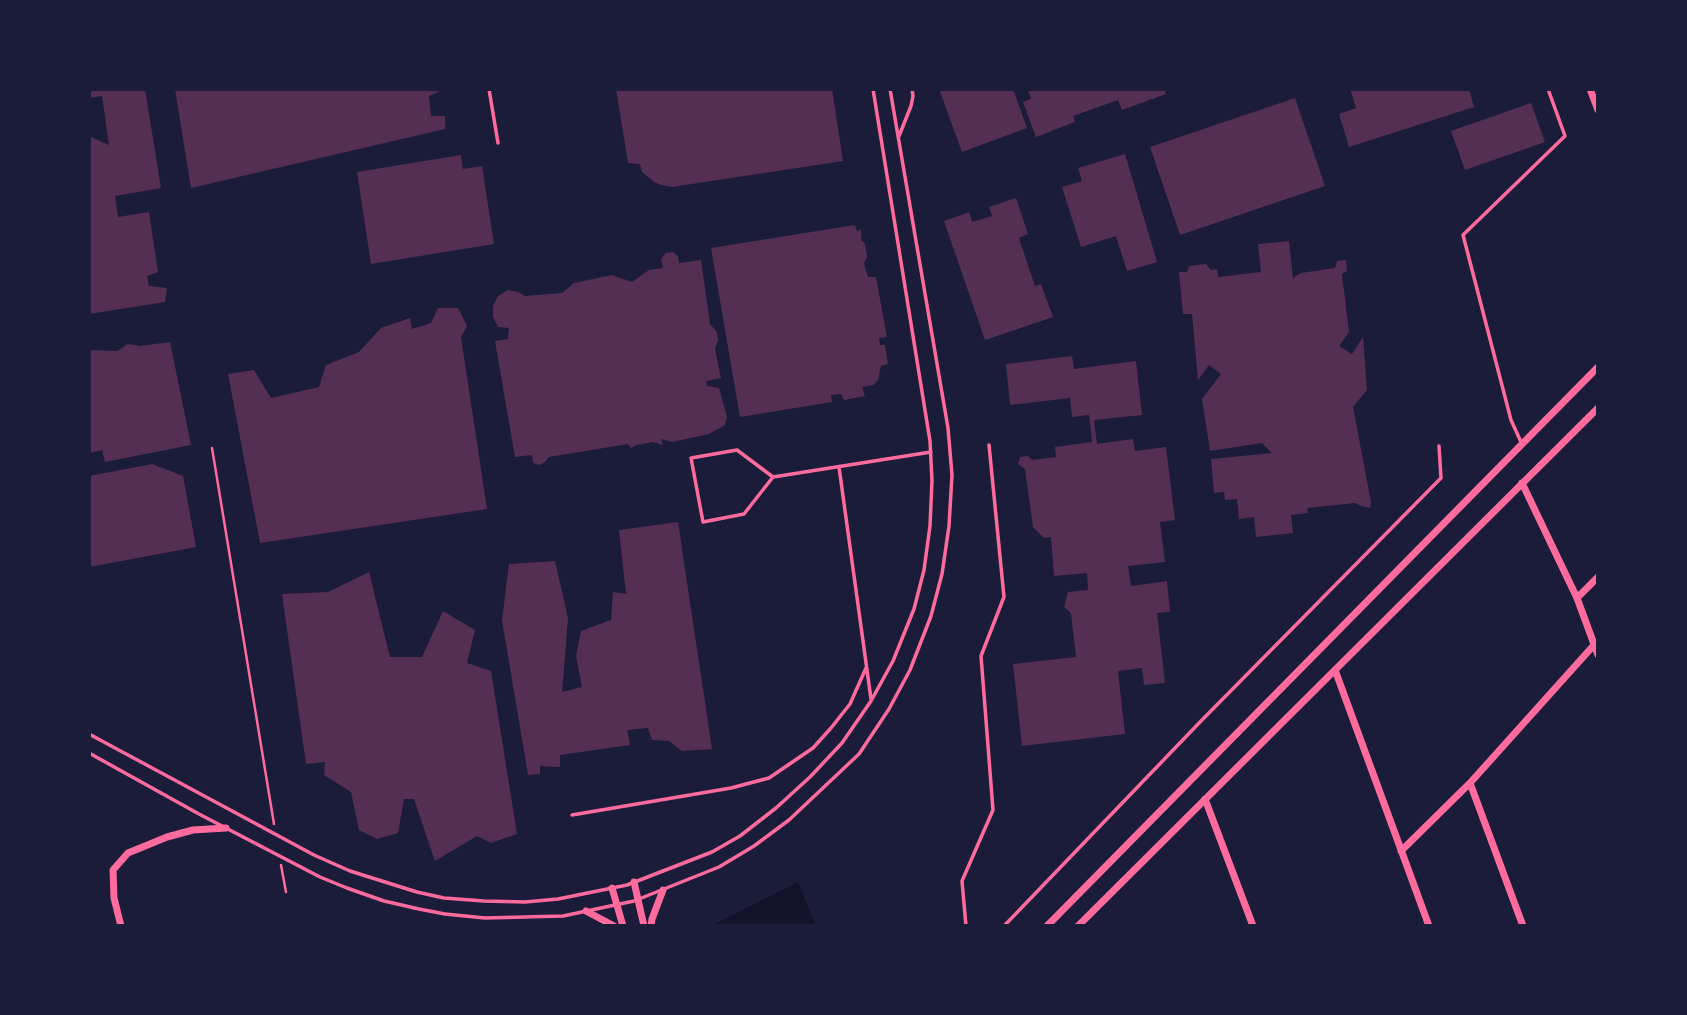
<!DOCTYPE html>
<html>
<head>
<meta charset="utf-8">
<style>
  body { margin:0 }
  #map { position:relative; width:1687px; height:1015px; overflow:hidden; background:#1b1b3a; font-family:"Alegreya Sans",sans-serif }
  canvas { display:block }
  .frame { position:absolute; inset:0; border:91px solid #1b1b3a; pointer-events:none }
</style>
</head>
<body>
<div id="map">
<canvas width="1687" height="1015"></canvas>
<div class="frame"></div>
</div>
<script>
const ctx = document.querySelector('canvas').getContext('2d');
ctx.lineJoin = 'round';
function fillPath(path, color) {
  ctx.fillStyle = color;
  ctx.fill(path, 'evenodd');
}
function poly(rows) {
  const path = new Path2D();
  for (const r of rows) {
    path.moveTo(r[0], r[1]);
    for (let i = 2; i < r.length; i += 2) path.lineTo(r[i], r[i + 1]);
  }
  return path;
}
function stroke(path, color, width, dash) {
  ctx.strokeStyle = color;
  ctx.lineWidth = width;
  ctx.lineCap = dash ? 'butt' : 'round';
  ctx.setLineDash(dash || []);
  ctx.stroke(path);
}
const water = poly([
  [798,882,816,926,711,926]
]);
const building = poly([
  [89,89,145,89,161,188,115,196,118,217,149,212,158,272,147,276,149,286,167,288,165,302,89,314,89,139,91,137,109,145,102,96,89,98],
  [175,89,445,89,429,96,431,116,445,116,445,129,191,188],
  [616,89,832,89,843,161,672,187,661,185,654,182,642,172,640,164,628,163],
  [939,89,1013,89,1027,128,962,152],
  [1028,89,1164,89,1166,94,1122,110,1118,100,1073,116,1075,122,1036,137,1023,102,1031,99],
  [1350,89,1469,89,1474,107,1349,147,1339,114,1356,108],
  [1295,98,1325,186,1180,235,1150,147],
  [1531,103,1545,142,1465,170,1451,131],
  [1125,154,1157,262,1127,271,1116,236,1081,247,1062,187,1082,181,1078,168],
  [461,155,463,169,482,166,494,244,371,264,357,172],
  [1016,198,1028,234,1019,238,1035,286,1041,284,1053,317,985,340,944,221,969,212,972,222,992,216,989,207],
  [855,225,857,231,861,230,861,240,865,244,867,256,864,264,868,277,876,277,887,337,879,338,880,345,885,345,888,364,881,366,878,380,873,385,862,387,865,396,844,400,841,394,831,395,832,402,740,417,711,248],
  [1289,241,1293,278,1301,273,1335,268,1337,261,1346,260,1347,271,1342,274,1349,332,1339,346,1352,354,1363,337,1367,390,1353,407,1371,502,1370,508,1361,506,1355,503,1307,508,1308,513,1291,515,1293,533,1256,537,1254,517,1239,519,1237,499,1225,500,1224,492,1214,493,1211,459,1272,453,1262,443,1210,451,1202,399,1221,374,1209,365,1198,380,1192,314,1183,314,1179,272,1187,272,1189,266,1206,264,1211,270,1217,269,1218,277,1261,272,1258,244],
  [673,252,678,256,679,263,701,260,710,324,717,332,718,340,715,349,721,378,706,381,707,386,719,388,727,417,725,425,709,434,672,442,661,439,663,445,653,442,637,445,631,448,628,444,549,457,545,462,539,465,533,463,532,455,515,457,495,341,508,339,509,328,498,327,493,317,493,306,498,296,508,290,518,292,525,296,562,293,574,283,612,275,632,282,649,270,663,268,661,259,666,253],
  [438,308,458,308,467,326,461,337,487,509,260,543,228,374,254,370,271,398,319,387,326,365,359,352,381,328,410,318,412,329,431,323],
  [170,342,191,445,105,462,102,450,89,453,90,350,117,351,128,344,140,346],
  [1072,356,1074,369,1136,361,1142,415,1094,420,1097,444,1133,439,1135,451,1166,447,1175,520,1160,522,1165,562,1128,566,1131,586,1167,581,1170,612,1157,613,1165,683,1144,685,1142,668,1118,671,1125,734,1022,746,1013,664,1076,657,1071,613,1064,607,1068,592,1088,590,1087,573,1054,576,1051,537,1044,538,1033,527,1025,469,1018,464,1020,457,1028,456,1032,460,1056,457,1055,447,1092,442,1089,415,1072,417,1070,398,1010,405,1006,364],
  [152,464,183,476,196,547,89,567,89,476],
  [678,522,712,749,682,751,669,741,652,740,648,728,627,730,630,745,560,755,560,767,540,766,540,774,528,775,502,620,509,564,555,561,568,618,562,692,582,687,576,656,581,631,611,620,613,592,626,594,619,530],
  [369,572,390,657,422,657,443,611,475,630,467,663,491,671,517,834,491,843,477,836,435,861,414,799,404,799,398,833,377,839,359,830,351,792,324,775,325,762,306,764,282,594,328,592]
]);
const path = poly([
  [212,448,274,824],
  [281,865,286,892]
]);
const service = poly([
  [489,89,498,143],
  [899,136,911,106,913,96,912,89],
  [1521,442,1511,420,1463,235,1565,136,1548,89],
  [839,467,871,699],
  [773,477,744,514,703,522,691,458,737,450,773,477,931,452],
  [89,734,314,855,350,871,385,882,417,892,444,898,484,901,525,902,558,899,627,885,712,852,740,836,776,808,810,777,842,743,871,701,893,661,914,609,924,570,930,526,932,481,930,441,873,89],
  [89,753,199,814,320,877,347,888,384,901,419,909,445,914,485,918,563,916,634,901,719,867,754,846,789,820,859,754,889,709,910,670,931,616,942,574,949,526,952,475,948,428,890,89],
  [572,815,731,788,769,778,813,748,831,728,850,704,866,668],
  [966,926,962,881,993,810,981,656,1004,597,989,445],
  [1004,926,1201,721,1441,478,1439,446]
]);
const minor = poly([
  [1590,89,1598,110],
  [1522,483,1577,598,1598,655],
  [1577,598,1598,577],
  [1335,670,1429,926],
  [1470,783,1523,926],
  [1205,799,1253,926],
  [1401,851,1470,783,1594,645],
  [634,882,644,926],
  [612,888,623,926],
  [586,911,614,926],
  [121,926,114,898,113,870,128,853,167,837,193,830,226,828],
  [651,926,652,919,663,890],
  [1047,926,1598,367],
  [1078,926,1598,408]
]);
fillPath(water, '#12122b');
fillPath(building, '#542f53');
stroke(path, '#ff6b9d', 2.5);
stroke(service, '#ff6b9d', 3.5);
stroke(minor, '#ff6b9d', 7);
</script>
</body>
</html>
